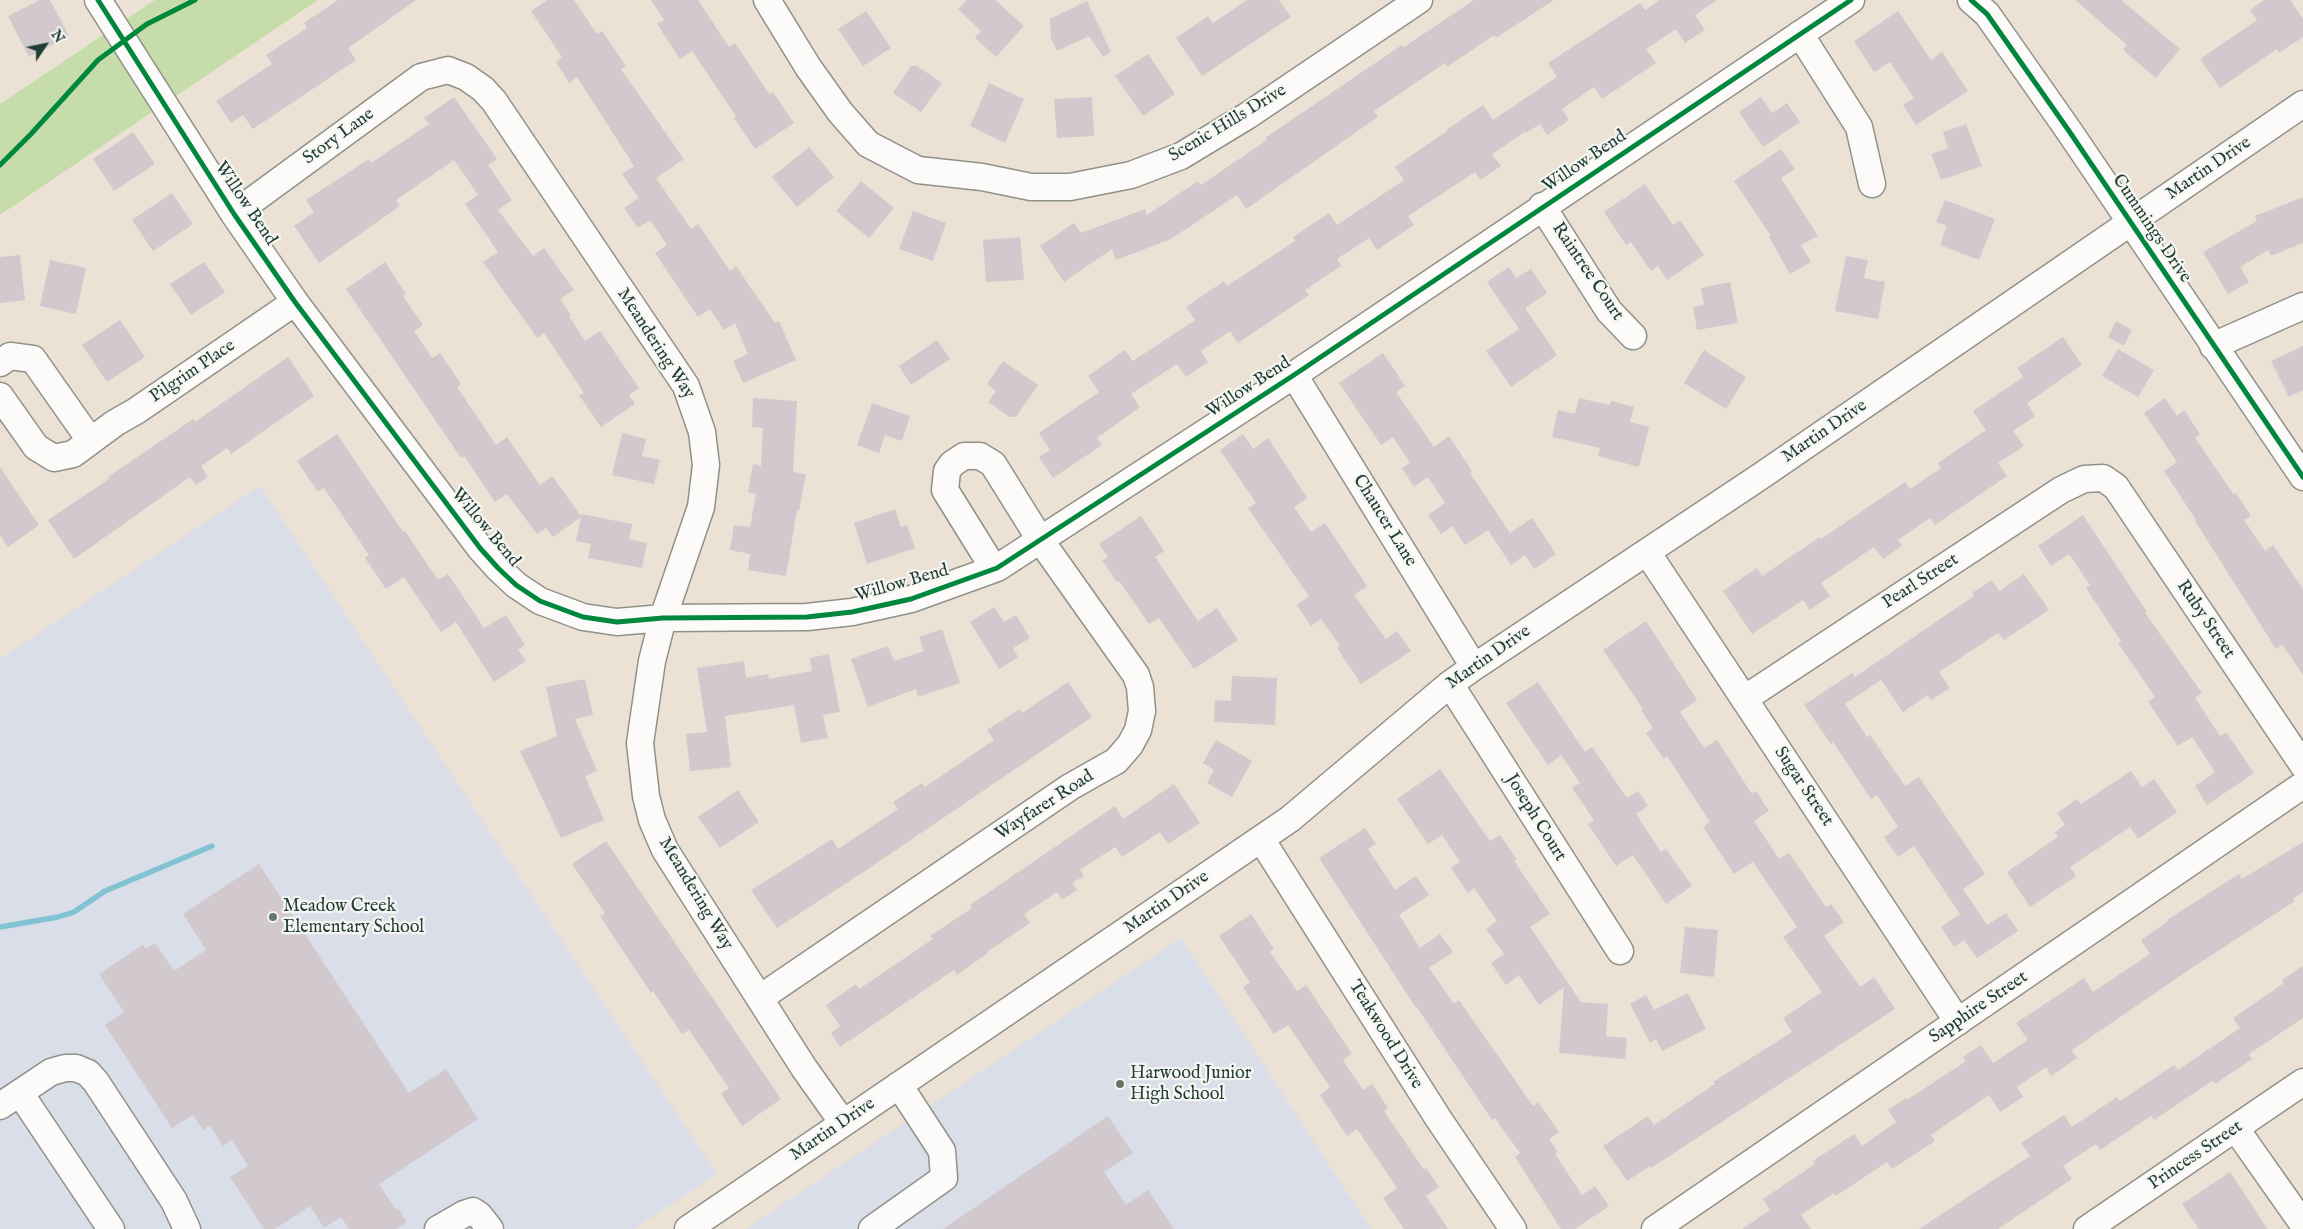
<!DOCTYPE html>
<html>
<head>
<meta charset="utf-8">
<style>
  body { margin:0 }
  #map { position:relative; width:2303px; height:1229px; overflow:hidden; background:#ebe2d5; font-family:"IM FELL English",serif }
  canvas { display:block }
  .north { position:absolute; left:20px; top:20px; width:50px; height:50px; -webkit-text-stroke:4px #f6f6f2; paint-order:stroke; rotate:56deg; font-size:14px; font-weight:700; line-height:20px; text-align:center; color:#1f3d34 }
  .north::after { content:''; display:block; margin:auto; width:18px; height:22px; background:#1f3d34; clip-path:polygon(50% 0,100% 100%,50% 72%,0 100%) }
</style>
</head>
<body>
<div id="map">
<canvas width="2303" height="1229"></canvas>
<div class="north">N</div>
</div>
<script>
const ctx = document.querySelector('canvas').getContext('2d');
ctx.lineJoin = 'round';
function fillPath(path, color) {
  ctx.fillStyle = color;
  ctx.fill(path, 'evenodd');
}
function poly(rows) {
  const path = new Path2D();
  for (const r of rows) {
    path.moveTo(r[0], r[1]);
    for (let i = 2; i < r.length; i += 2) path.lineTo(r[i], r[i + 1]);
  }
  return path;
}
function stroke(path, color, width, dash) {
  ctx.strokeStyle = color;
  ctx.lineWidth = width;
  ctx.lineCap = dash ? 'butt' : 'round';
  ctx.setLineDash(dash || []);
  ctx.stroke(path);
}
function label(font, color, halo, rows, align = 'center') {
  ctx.font = font + ' "IM FELL English",serif';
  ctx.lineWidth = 4.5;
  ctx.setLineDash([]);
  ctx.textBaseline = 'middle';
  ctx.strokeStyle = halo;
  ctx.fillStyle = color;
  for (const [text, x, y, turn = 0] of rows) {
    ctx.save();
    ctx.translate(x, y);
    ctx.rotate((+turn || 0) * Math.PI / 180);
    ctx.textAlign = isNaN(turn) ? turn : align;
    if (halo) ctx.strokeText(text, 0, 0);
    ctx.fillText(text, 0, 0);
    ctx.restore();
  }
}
const built = poly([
  [260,486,717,1174,634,1229,2,1229,0,1227,0,659],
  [1181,938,1371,1229,746,1229]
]);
const green = poly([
  [155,0,318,0,0,215,0,104]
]);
const stream = poly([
  [0,927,58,917,74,912,105,891,212,846]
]);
const building = poly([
  [40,0,50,0,69,36,29,57,8,16],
  [338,0,416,0,348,48,356,60,253,129,243,115,231,123,216,101,272,64,266,55,307,28,304,23],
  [547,0,574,0,597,34,602,31,626,66,621,69,684,159,656,178,691,229,698,224,730,271,736,266,775,323,779,321,796,360,743,383,733,361,748,354,735,323,724,330,710,309,698,317,655,253,667,245,650,220,638,228,624,208,639,198,622,174,634,166,577,77,569,83,556,62,562,57,531,11],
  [651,0,698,0,729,47,735,43,769,94,773,92,794,123,755,149,734,118,736,116,692,51,680,59,657,24,664,20],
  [967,0,995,0,1024,26,996,57,975,38,981,31,958,9],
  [1247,0,1279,0,1291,17,1202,76,1176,38,1208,16,1213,23],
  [1474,0,1554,0,1496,38,1494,35,1447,67,1445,63,1374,111,1378,117,1246,209,1237,195,1171,239,1116,260,1112,249,1064,282,1040,246,1074,223,1081,233,1145,209,1147,215,1198,181,1201,185,1267,140,1265,138,1365,70,1402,45,1404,47],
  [1660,0,1717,0,1695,15,1705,30,1685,43,1676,29,1646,49,1656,63,1602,99,1594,87,1562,109,1569,120,1547,135,1540,124,1526,133,1525,132,1492,154,1501,166,1480,180,1475,172,1408,216,1414,225,1377,250,1369,238,1337,259,1341,266,1305,290,1309,295,1238,343,1230,331,1201,351,1208,362,1186,377,1177,364,1131,394,1140,407,1097,438,1102,445,1053,478,1039,457,1050,450,1039,433,1099,392,1088,376,1125,350,1133,361,1195,320,1186,307,1224,281,1227,286,1295,241,1293,237,1329,213,1337,225,1404,180,1395,167,1447,131,1446,130,1483,105,1493,120,1557,77,1548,63,1640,3,1645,10],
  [2075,0,2121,0,2180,49,2156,78,2123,50,2127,45],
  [2264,0,2290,0,2303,19,2303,37,2279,53,2277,49,2220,88,2200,59,2257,20,2250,10],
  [1087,1,1111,52,1103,57,1089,36,1057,51,1051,38,1050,19],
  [866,11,891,48,863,66,838,29],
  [1898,11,1931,60,1942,52,1968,91,1916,125,1903,105,1914,98,1890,62,1874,72,1854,41],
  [1148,54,1175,94,1143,116,1115,76],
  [911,66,917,66,942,83,921,112,893,93],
  [989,83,1024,99,1005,143,970,126],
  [454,97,497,159,488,165,512,200,498,210,533,256,544,248,574,290,560,299,571,315,569,316,585,341,600,331,639,388,629,395,635,404,601,427,579,395,584,393,544,333,537,338,483,262,498,252,465,204,478,195,454,160,396,200,400,206,319,263,294,226,314,212,306,200,369,159,371,163,429,124,424,118],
  [1092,97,1094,136,1057,138,1054,99],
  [1761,97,1772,113,1787,103,1800,122,1763,147,1739,112],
  [1966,124,1982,166,1941,180,1931,154,1948,148,1943,132],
  [133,132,155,164,114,191,93,159],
  [809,147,834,177,797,207,772,177],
  [1781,149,1795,169,1781,178,1818,236,1801,245,1811,262,1790,274,1769,237,1771,236,1734,181],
  [861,181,894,208,869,238,836,211],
  [1645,184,1673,225,1680,220,1704,255,1667,280,1658,266,1651,271,1631,242,1626,245,1604,212],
  [172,193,193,224,153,251,132,220],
  [2303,197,2303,243,2271,256,2268,250,2240,267,2249,282,2228,294,2203,252,2257,221,2255,216],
  [1945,200,1995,219,1979,260,1940,245,1947,226,1936,222],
  [913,211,946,223,933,261,899,249],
  [1020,237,1024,280,986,282,983,240],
  [20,255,25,300,0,303,0,257],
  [1846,256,1868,260,1864,278,1885,282,1878,319,1835,311],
  [50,260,86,268,76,314,40,306],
  [204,262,225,292,191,315,170,284],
  [385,262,406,294,403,296,423,325,414,331,432,358,440,353,461,384,457,387,496,445,507,437,540,485,552,476,581,516,581,514,632,524,629,539,647,543,642,568,588,558,591,544,576,541,581,517,553,537,546,528,537,534,507,494,495,502,464,456,461,458,346,289],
  [1509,267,1516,278,1531,269,1547,293,1525,308,1557,355,1511,387,1486,351,1519,329,1487,282],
  [1730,282,1738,323,1697,330,1693,307,1704,305,1701,288],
  [120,320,145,357,107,382,82,345],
  [2116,321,2132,330,2124,346,2108,337],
  [2063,337,2082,365,2027,403,2035,416,2013,431,2024,446,1998,463,2007,476,1935,525,1930,518,1898,540,1902,546,1883,559,1874,547,1821,583,1830,596,1810,610,1803,600,1752,634,1723,591,1757,568,1762,576,1820,537,1821,539,1905,482,1910,489,1941,468,1938,463,1986,430,1973,411,2023,377,2017,368],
  [937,340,950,359,911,385,899,366],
  [2303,346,2303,390,2289,397,2271,361],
  [2118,349,2154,370,2138,397,2102,376],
  [1704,350,1746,377,1726,409,1684,383],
  [1383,353,1405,386,1396,392,1434,447,1449,436,1472,471,1470,473,1510,533,1532,518,1556,554,1534,569,1525,555,1511,565,1488,530,1465,545,1452,526,1441,534,1428,515,1445,503,1428,477,1414,487,1402,468,1410,463,1393,437,1381,445,1339,383],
  [288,357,314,396,231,454,227,448,201,466,208,477,196,485,190,477,74,559,48,520,109,479,108,477,193,419,195,422],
  [1003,361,1038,385,1016,417,1010,417,988,402,996,391,987,384],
  [753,398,797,401,793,472,806,474,799,511,797,510,786,576,748,570,750,554,730,550,734,525,750,527,756,494,748,492,753,464,761,466,763,428,752,427],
  [1579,398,1610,405,1611,401,1634,407,1630,422,1649,427,1639,467,1598,456,1600,448,1552,437,1558,410,1575,414],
  [2165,398,2177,416,2184,410,2200,434,2195,438,2234,495,2236,493,2251,516,2244,520,2265,551,2273,545,2303,589,2303,675,2282,644,2276,649,2195,521,2196,520,2164,471,2177,462,2144,413],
  [872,403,910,416,902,441,885,435,879,453,857,445],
  [622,433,646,439,642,456,660,460,654,484,612,475],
  [337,434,403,532,405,531,438,580,448,574,484,628,506,615,525,645,518,650,526,661,494,682,456,622,441,632,404,577,386,589,365,558,369,555,324,488,318,492,297,461],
  [1243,434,1253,449,1268,438,1307,498,1294,507,1311,532,1325,523,1367,586,1354,595,1386,639,1397,631,1411,651,1361,684,1337,648,1340,646,1321,619,1311,626,1297,605,1309,596,1248,508,1256,503,1220,450],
  [0,467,39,525,8,547,0,535],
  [895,509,901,527,907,525,915,548,867,564,854,523],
  [2083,515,2147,612,2145,613,2202,693,2195,698,2220,736,2226,732,2254,773,2207,805,2195,786,2215,772,2192,737,2178,746,2148,702,2155,697,2118,643,2121,641,2086,588,2090,585,2069,554,2051,566,2038,546],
  [1141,516,1164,551,1155,557,1198,621,1217,608,1238,640,1194,669,1159,618,1149,624,1119,581,1117,582,1102,560,1108,557,1099,544],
  [2024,574,2049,610,2004,640,1998,633,1939,672,1950,688,1931,700,1928,695,1903,712,1881,680,1845,704,1867,737,1870,735,1905,786,1919,777,1985,874,1963,889,1987,925,2006,913,2018,931,1977,958,1964,940,1954,947,1941,927,1960,914,1914,846,1898,857,1884,837,1898,827,1877,795,1871,799,1833,742,1831,744,1804,705,1852,673,1855,677,1974,596,1972,593,1992,580,1999,591],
  [994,607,1004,622,1016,615,1030,638,1013,648,1018,657,999,669,970,622],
  [1646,621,1697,700,1680,712,1704,748,1717,740,1752,794,1756,791,1769,811,1754,821,1779,859,1789,853,1826,907,1831,904,1844,922,1824,936,1860,987,1874,977,1895,1009,1651,1168,1650,1166,1627,1181,1603,1146,1648,1116,1654,1125,1715,1084,1713,1082,1792,1032,1783,1018,1822,992,1783,937,1797,927,1753,862,1734,874,1703,827,1710,822,1667,756,1664,759,1646,733,1653,728,1641,710,1643,709,1603,650],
  [942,629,960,683,918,697,916,689,868,707,851,659,888,646,894,661,924,651,919,637],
  [829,654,840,712,823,715,828,738,801,743,794,705,725,716,731,767,690,771,686,734,707,732,697,668,744,661,746,678,768,674,769,679,812,671,810,658],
  [1232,676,1277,678,1275,725,1214,722,1215,700,1231,701],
  [585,679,593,715,575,719,597,771,585,776,604,820,561,838,520,751,557,736,546,687],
  [1068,682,1092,717,865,871,777,928,751,890,832,839,838,849,898,809,893,802,922,783,925,787,994,740,987,730,1020,709,1022,713],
  [1538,682,1585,752,1592,747,1627,798,1638,791,1648,806,1636,814,1661,852,1666,849,1692,886,1666,904,1633,855,1616,866,1588,824,1594,820,1572,788,1580,783,1561,755,1548,765,1506,703],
  [1216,740,1252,761,1232,797,1207,783,1214,770,1203,763],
  [1440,769,1490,841,1500,835,1517,860,1514,861,1550,914,1530,927,1581,1002,1608,1004,1606,1036,1627,1038,1625,1059,1559,1053,1564,987,1539,1005,1519,975,1506,985,1491,963,1504,954,1486,929,1497,921,1474,888,1468,893,1451,868,1460,862,1442,835,1428,844,1397,799],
  [2131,771,2142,787,2154,779,2177,812,2138,839,2130,827,2070,867,2076,876,2030,907,2007,872,2058,837,2055,832,2065,825,2057,813,2077,799,2081,804],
  [1174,784,1200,823,1168,844,1160,832,1122,857,1115,847,1080,870,1084,876,1072,883,1077,890,1062,900,1057,892,1024,914,1030,923,987,952,988,953,957,975,954,970,840,1047,831,1033,840,1026,826,1005,856,984,859,989,933,939,930,936,972,908,970,905,1115,806,1123,819],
  [738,790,759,822,720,848,698,817],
  [1365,828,1376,844,1368,849,1395,890,1416,876,1429,895,1399,915,1420,948,1440,934,1453,952,1429,968,1454,1004,1459,1000,1533,1106,1538,1102,1559,1132,1549,1139,1558,1152,1555,1154,1582,1195,1595,1186,1609,1206,1575,1229,1561,1229,1515,1157,1520,1153,1495,1118,1492,1120,1417,1007,1416,1008,1319,858],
  [606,841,781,1099,742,1126,721,1094,729,1088,689,1030,682,1034,653,991,651,993,600,916,605,913,572,864],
  [2303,842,2303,892,2293,899,2295,901,2190,969,2072,1050,2077,1058,2051,1076,2046,1067,2017,1087,2023,1097,2000,1112,1989,1095,1931,1135,1935,1141,1892,1169,1887,1162,1836,1196,1834,1193,1801,1215,1811,1229,1742,1229,1770,1210,1763,1199,1815,1164,1813,1161,1854,1134,1862,1146,1896,1122,1888,1110,1906,1098,1907,1100,1966,1061,1963,1057,1981,1045,1993,1063,2028,1040,2016,1023,2084,978,2093,992,2150,954,2141,940,2168,921,2167,920,2239,874,2242,879],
  [259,864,409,1093,446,1069,478,1119,379,1184,396,1210,398,1208,407,1222,396,1229,349,1229,341,1217,324,1228,310,1206,275,1229,264,1229,230,1177,248,1166,232,1140,223,1146,210,1125,203,1130,193,1115,172,1128,105,1025,124,1012,99,974,143,945,146,949,155,943,174,971,206,950,183,914],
  [1251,914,1274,949,1270,952,1297,991,1306,985,1352,1054,1343,1060,1363,1090,1372,1084,1388,1108,1384,1111,1424,1170,1426,1168,1439,1187,1426,1196,1448,1229,1404,1229,1383,1198,1397,1188,1357,1129,1347,1136,1320,1095,1330,1087,1288,1025,1274,1034,1243,987,1250,982,1219,936],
  [1685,927,1718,930,1714,977,1680,973],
  [2303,966,2303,1018,2249,1054,2252,1059,2215,1084,2212,1081,2154,1120,2151,1116,2100,1150,2096,1144,2063,1166,2072,1179,1998,1229,1919,1229,2030,1156,2021,1143,2064,1115,2072,1127,2117,1097,2120,1101,2174,1065,2178,1070,2240,1028,2233,1018,2284,983,2282,980],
  [1688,993,1706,1029,1662,1051,1656,1039,1650,1043,1630,1004,1646,995,1654,1010],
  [1108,1116,1133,1153,1104,1172,1126,1205,1148,1190,1174,1229,943,1229],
  [2230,1172,2254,1208,2267,1229,2199,1229,2182,1204]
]);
const minor = poly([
  [98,0,234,214,295,302,480,548,498,568,516,585,540,601,583,617,617,622,663,618,807,617,852,612,911,599,997,568,1294,375,1851,0],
  [767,0,808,67,840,112,868,144,918,170,982,177,1031,187,1070,187,1131,175,1181,156,1247,116,1419,0],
  [1971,0,1987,14,2069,131,2303,477],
  [1800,34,1859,127,1872,184],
  [1542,206,1609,311,1633,336],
  [234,214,421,77,448,70,466,77,483,89,494,101,686,386,702,432,706,465,701,507,663,618,652,661,640,743,646,796,652,820,665,850,804,1068,843,1123],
  [2213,346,2303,306],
  [0,363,10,356,33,359,90,440],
  [1294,375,1474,667],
  [0,396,36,447,54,458,73,454,115,423,136,411,295,302],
  [1647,552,1958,1022],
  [1450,684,1620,951],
  [1744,699,2061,490,2084,479,2103,478,2116,487,2303,765],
  [1261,839,1438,1118,1513,1229],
  [760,998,1070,787,1116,761,1130,745,1138,730,1142,711,1140,687,1136,675,1041,541,993,464,980,456,964,456,952,464,947,471,945,490,994,569],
  [20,1093,111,1229],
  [0,1106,51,1072,65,1068,76,1068,88,1073,96,1082,174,1201,187,1229],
  [2236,1129,2303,1224],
  [438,1229,464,1214,473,1211,479,1215,490,1229],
  [688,1229,1290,819,1450,684,1474,667,1761,476,2303,104],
  [872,1229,944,1178,942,1151,899,1085],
  [1655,1229,2303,785],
  [2087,1229,2303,1082]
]);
const cycleway = poly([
  [98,0,234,214,295,302,480,548,498,568,516,585,540,601,583,617,617,622,663,618,807,617,852,612,911,599,997,568,1294,375,1851,0],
  [1971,0,1987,14,2069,131,2303,477],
  [0,165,31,134,98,60,147,24,195,0]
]);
const markers = [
  [273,917,5,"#66776c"],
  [1120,1084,5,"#66776c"]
];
const streetNames = [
  ["Scenic Hills Drive",1228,124,-31],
  ["Story Lane",339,137,-36],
  ["Willow Bend",1585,162,-34],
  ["Martin Drive",2209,169,-34],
  ["Willow Bend",245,204,56],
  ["Cummings Drive",2151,229,56],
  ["Raintree Court",1587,272,56],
  ["Meandering Way",655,344,57],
  ["Pilgrim Place",193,372,-34],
  ["Willow Bend",1249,388,-33],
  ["Martin Drive",1825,432,-34],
  ["Chaucer Lane",1384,521,58],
  ["Willow Bend",485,528,50],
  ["Pearl Street",1921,582,-33],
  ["Willow Bend",902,584,-16],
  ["Ruby Street",2205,620,56],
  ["Martin Drive",1489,658,-35],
  ["Sugar Street",1803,787,56],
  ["Wayfarer Road",1045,806,-33],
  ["Joseph Court",1535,818,58],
  ["Meandering Way",695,894,59],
  ["Martin Drive",1167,903,-34],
  ["Sapphire Street",1979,1008,-34],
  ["Teakwood Drive",1385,1035,58],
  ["Martin Drive",833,1130,-34],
  ["Princess Street",2196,1156,-34]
];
const poiNames = [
  ["Meadow Creek",283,907],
  ["Elementary School",283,928],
  ["Harwood Junior",1130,1074],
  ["High School",1130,1095]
];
fillPath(built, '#dadee9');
fillPath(green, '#c6dcaa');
stroke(stream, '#81c3d3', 5.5);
fillPath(building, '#d1c9cd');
stroke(minor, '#909189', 29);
stroke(minor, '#fcfbf9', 26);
stroke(cycleway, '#00873e', 5);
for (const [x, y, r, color] of markers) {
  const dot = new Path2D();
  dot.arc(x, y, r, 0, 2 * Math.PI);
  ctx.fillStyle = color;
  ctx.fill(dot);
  stroke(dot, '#f6f6f2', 2);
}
label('18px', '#1f3d34', '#f6f6f2', streetNames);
label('18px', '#1f3d34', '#f6f6f2', poiNames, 'left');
</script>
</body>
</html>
